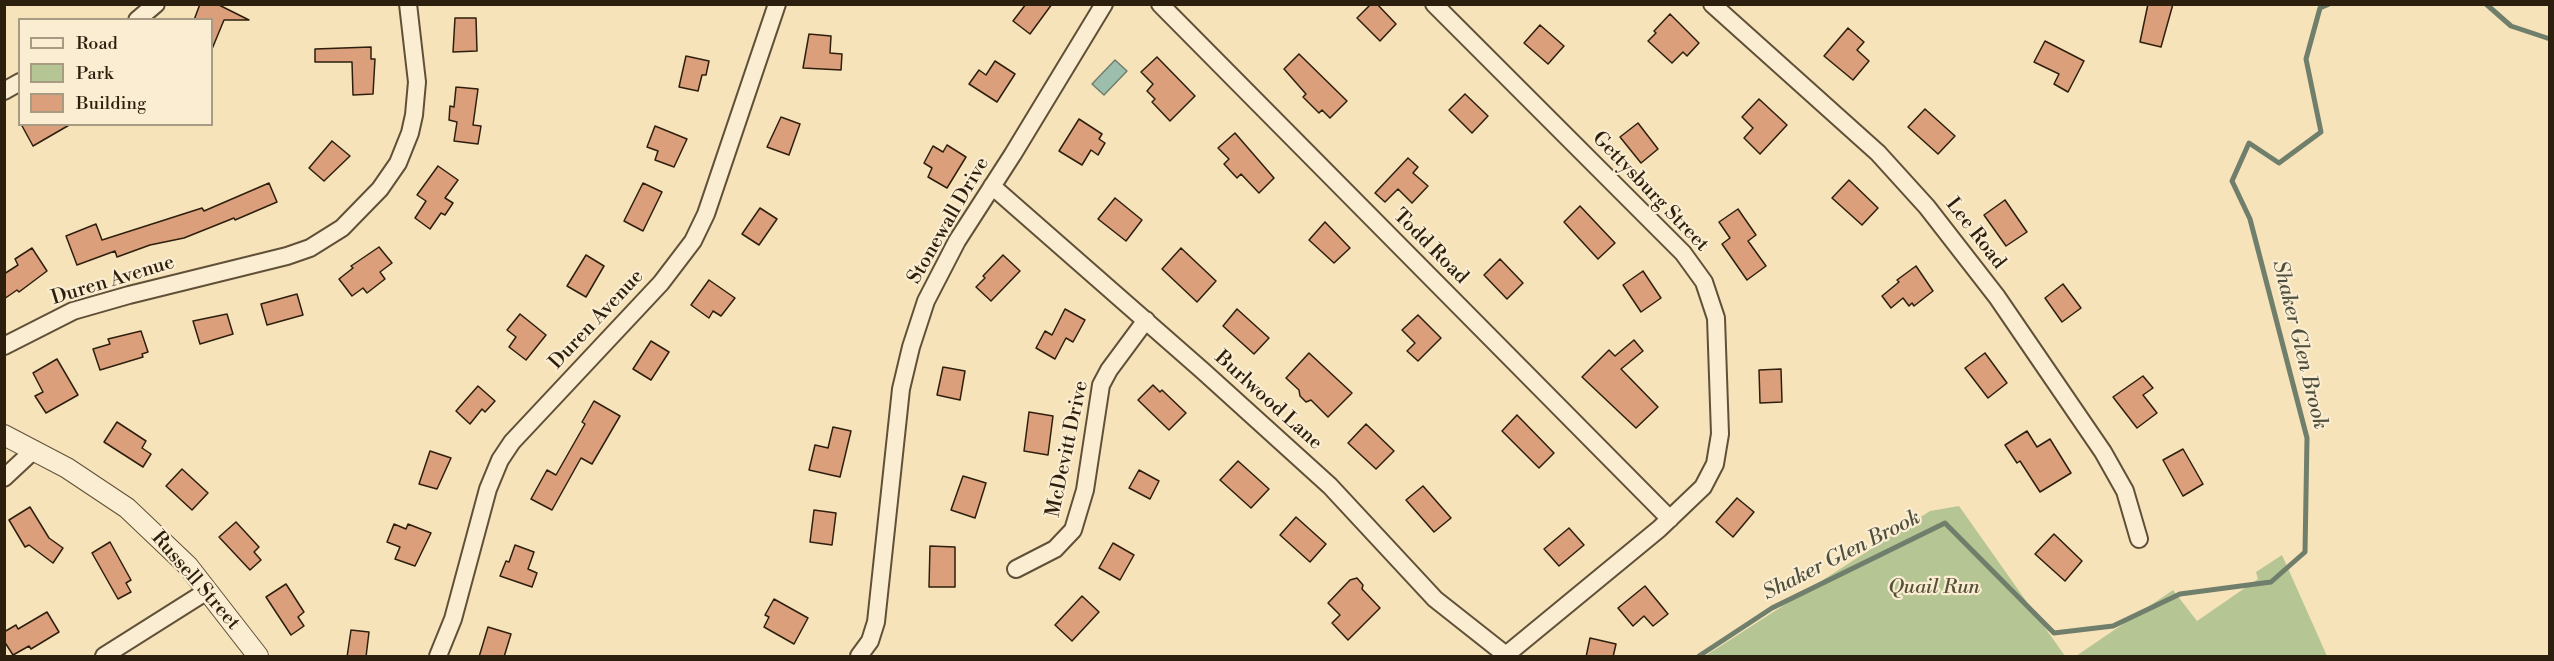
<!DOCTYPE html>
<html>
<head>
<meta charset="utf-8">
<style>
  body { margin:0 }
  #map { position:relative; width:2554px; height:661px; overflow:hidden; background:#f7e3b9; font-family:"Libre Bodoni",serif }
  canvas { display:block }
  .frame { position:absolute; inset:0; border:6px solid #2d1f0d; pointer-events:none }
  .legend { position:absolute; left:18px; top:18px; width:195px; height:108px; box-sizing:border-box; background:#faedd2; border:2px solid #a89b83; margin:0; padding:8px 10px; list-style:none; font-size:18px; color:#2d1f0d }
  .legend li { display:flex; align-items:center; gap:12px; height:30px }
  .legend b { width:30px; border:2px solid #a89b83 }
</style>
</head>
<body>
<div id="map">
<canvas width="2554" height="661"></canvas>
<div class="frame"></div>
<ul class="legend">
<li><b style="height:8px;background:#faedd2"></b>Road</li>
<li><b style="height:16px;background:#b6c594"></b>Park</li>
<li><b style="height:16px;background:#db9f7b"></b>Building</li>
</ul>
</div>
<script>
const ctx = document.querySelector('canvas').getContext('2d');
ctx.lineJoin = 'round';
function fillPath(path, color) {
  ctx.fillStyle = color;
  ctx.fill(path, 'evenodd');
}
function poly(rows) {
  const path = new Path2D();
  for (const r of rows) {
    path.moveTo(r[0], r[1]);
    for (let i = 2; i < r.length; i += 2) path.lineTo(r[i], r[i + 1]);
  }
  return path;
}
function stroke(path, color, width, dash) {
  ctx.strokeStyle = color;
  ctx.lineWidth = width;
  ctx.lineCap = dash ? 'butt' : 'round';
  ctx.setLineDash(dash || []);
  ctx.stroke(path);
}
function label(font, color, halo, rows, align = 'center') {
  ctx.font = font + ' "Libre Bodoni",serif';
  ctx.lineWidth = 4.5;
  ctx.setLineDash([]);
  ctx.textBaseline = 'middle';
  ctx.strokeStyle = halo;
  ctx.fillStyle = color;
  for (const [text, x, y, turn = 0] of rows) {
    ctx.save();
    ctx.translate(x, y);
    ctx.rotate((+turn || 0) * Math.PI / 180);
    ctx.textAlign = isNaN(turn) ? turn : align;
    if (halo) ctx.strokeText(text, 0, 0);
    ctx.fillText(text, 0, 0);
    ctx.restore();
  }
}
const green = poly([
  [1959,506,2065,656,1705,656,1930,511],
  [2282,555,2327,656,2076,656,2173,590,2197,621,2258,579,2256,572]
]);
const water = poly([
  [1115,60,1127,71,1104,95,1092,84,1115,60]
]);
const stream = poly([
  [2486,4,2511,26,2550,39],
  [1699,656,1772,608,1945,523,2054,633,2113,626,2180,594,2271,582,2305,552,2307,438,2250,219,2232,181,2249,143,2279,163,2321,132,2306,59,2320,8,2329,4]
]);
const building = poly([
  [200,4,217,4,249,20,224,20,212,49,212,20,194,20,200,4],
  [1026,4,1052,4,1030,34,1013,21,1026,4],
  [1371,4,1377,4,1396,24,1380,41,1357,18,1371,4],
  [2148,4,2173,4,2161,47,2140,42,2148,4],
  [1670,14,1699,43,1687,56,1683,52,1672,63,1648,41,1656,33,1654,31,1670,14],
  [455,18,476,18,477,51,453,52,455,18],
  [1540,25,1564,46,1548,64,1524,43,1540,25],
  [1848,28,1864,42,1857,50,1869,61,1853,80,1824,56,1848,28],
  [809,34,831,36,830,53,842,54,841,70,803,68,809,34],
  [2045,41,2084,61,2068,92,2054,84,2059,74,2034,62,2045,41],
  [371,47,371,59,375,59,373,94,353,95,352,62,315,62,315,49,371,47],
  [1299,54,1347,101,1330,118,1322,110,1319,113,1303,97,1306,94,1284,69,1299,54],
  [686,56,709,61,706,75,702,75,698,91,679,87,686,56],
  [1157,57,1195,96,1170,121,1152,102,1155,99,1147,91,1153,84,1141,72,1157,57],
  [995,61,1015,74,997,102,969,84,979,70,986,75,995,61],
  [456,87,478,89,473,125,481,126,478,144,454,141,457,122,449,120,450,106,454,107,456,87],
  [1465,94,1488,116,1472,133,1449,110,1465,94],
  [1759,99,1787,125,1760,154,1744,138,1753,128,1742,117,1759,99],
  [1925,109,1955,136,1938,154,1908,127,1925,109],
  [781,117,800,124,789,155,767,147,781,117],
  [1079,119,1102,134,1099,139,1105,143,1098,155,1091,150,1082,165,1059,151,1079,119],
  [1638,123,1658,149,1641,163,1620,137,1638,123],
  [21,124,71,124,33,146,21,124],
  [655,126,687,139,674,167,655,160,658,151,647,147,655,126],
  [1235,133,1274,178,1259,193,1241,174,1237,178,1224,164,1229,159,1218,148,1235,133],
  [332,141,350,156,324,181,309,168,332,141],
  [947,145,966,157,947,188,928,177,932,168,924,163,933,146,943,152,947,145],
  [1408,158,1418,167,1413,173,1428,186,1412,203,1398,189,1385,202,1375,193,1408,158],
  [438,166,458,180,445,198,453,203,445,215,441,213,430,229,415,218,426,201,417,195,438,166],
  [1849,180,1878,208,1862,225,1832,198,1849,180],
  [269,183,277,202,235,220,234,218,184,238,150,245,117,257,115,251,77,265,66,236,96,224,102,240,202,208,204,211,269,183],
  [643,183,662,192,643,231,624,221,643,183],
  [1115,198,1142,220,1126,241,1098,219,1115,198],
  [2005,200,2027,232,2006,246,1984,215,2005,200],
  [1580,206,1615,243,1598,259,1564,222,1580,206],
  [760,208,777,219,759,245,742,234,760,208],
  [1738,209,1756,235,1748,241,1766,266,1747,280,1722,244,1730,238,1719,222,1738,209],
  [1325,222,1350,248,1334,263,1309,240,1325,222],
  [379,247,392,263,380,272,385,279,367,293,363,288,352,296,339,279,353,268,351,266,379,247],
  [32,248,47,271,19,292,17,290,4,299,4,274,18,265,15,259,32,248],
  [1181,248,1216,281,1197,302,1162,269,1181,248],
  [586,255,604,266,586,297,567,286,586,255],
  [1003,255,1020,271,991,301,976,287,985,278,983,276,1003,255],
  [1500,259,1523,283,1507,299,1484,275,1500,259],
  [1916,266,1933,291,1914,306,1912,303,1909,306,1903,298,1891,308,1882,296,1899,282,1897,280,1916,266],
  [1643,271,1661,298,1641,312,1623,285,1643,271],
  [709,280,735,298,721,316,713,311,709,318,691,305,709,280],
  [2063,284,2081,308,2062,322,2045,298,2063,284],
  [297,294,303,315,267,325,261,304,297,294],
  [1065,309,1085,320,1073,342,1066,338,1055,359,1036,348,1045,331,1052,335,1065,309],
  [1237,309,1269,338,1254,354,1223,326,1237,309],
  [227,314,233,334,200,344,193,321,227,314],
  [520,314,546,335,526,360,509,347,516,337,507,330,520,314],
  [1418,315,1441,338,1418,361,1407,351,1415,343,1402,330,1418,315],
  [141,331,148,352,142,354,143,357,100,370,93,349,110,344,108,339,141,331],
  [1634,340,1643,351,1621,369,1658,407,1636,428,1582,377,1609,350,1615,356,1634,340],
  [651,341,669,352,651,380,633,369,651,341],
  [1309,353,1352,393,1328,417,1311,400,1306,402,1300,396,1299,390,1286,378,1309,353],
  [1985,353,2007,383,1988,398,1965,368,1985,353],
  [57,359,78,395,46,413,35,396,43,392,33,373,57,359],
  [943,367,965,371,960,400,937,395,943,367],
  [1781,369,1782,402,1760,403,1759,370,1781,369],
  [2143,376,2153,388,2143,395,2157,413,2137,428,2113,397,2143,376],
  [1153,385,1160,392,1162,390,1186,413,1169,430,1138,400,1153,385],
  [478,386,495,401,485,412,482,409,470,424,456,411,478,386],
  [594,401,620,416,592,464,581,458,552,510,531,499,547,470,556,475,585,424,582,422,594,401],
  [1029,412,1053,416,1048,455,1024,451,1029,412],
  [1517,415,1554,453,1539,468,1502,431,1517,415],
  [117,422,146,441,142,448,151,454,143,467,104,442,117,422],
  [1366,424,1394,451,1376,469,1348,443,1366,424],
  [833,427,851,431,840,477,809,470,815,445,828,448,833,427],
  [2027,431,2037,447,2050,439,2071,473,2040,492,2020,461,2017,463,2005,445,2027,431],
  [2183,449,2203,484,2183,496,2163,460,2183,449],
  [430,451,451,458,437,489,419,484,430,451],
  [1238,461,1269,489,1251,508,1220,480,1238,461],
  [182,469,208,493,192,510,166,486,182,469],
  [1139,470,1159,481,1150,499,1129,488,1139,470],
  [963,476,986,483,975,518,951,510,963,476],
  [1423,486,1451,518,1434,532,1406,500,1423,486],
  [1737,498,1754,512,1733,537,1716,522,1737,498],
  [30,507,49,538,63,548,53,563,29,545,25,547,9,520,30,507],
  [814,510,836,513,832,545,810,542,814,510],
  [1296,517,1326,544,1310,562,1280,535,1296,517],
  [236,522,259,547,254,552,261,560,250,570,219,537,236,522],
  [394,524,406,529,408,524,431,533,415,566,395,559,400,547,387,542,394,524],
  [1569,528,1584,545,1559,566,1544,549,1569,528],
  [2054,534,2082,561,2065,581,2035,554,2054,534],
  [110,542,131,580,126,583,131,592,118,599,92,553,110,542],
  [1113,543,1134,555,1120,580,1099,568,1113,543],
  [515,545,534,552,528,569,537,573,532,587,500,576,506,561,509,562,515,545],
  [930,546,955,547,955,587,929,587,930,546],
  [1357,578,1363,585,1362,589,1380,608,1348,640,1332,623,1340,615,1328,603,1350,580,1357,578],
  [286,584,304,612,298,617,304,626,291,635,266,597,286,584],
  [1645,586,1668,614,1653,626,1644,616,1633,626,1618,608,1645,586],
  [1082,596,1099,612,1072,641,1055,625,1082,596],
  [774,599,808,618,794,644,764,627,769,617,765,615,774,599],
  [47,612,59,632,31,649,29,646,13,655,4,641,4,632,16,625,18,629,47,612],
  [488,627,511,634,504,657,479,657,488,627],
  [351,630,369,632,366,657,347,657,351,630],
  [1590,638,1616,644,1613,657,1586,657,1590,638]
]);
const minor = poly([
  [1160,4,1670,519],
  [1712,4,1878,153,1927,207,1997,297,2103,452,2125,491,2139,539],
  [137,20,156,4],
  [4,91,20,82],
  [992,186,1203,371,1330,486,1435,599,1506,655,1659,529,1703,487,1715,464,1720,434,1716,318,1704,282,1683,253,1434,4],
  [4,346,73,311,129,295,287,256,310,248,342,228,380,189,398,163,410,133,414,115,417,82,408,4],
  [4,478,34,450],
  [1016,569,1055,549,1073,530,1085,490,1101,385,1109,370,1146,320],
  [104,656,207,591],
  [438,656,453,619,488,489,500,460,512,442,661,283,693,241,706,214,777,4],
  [859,656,870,641,876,622,901,389,911,347,926,301,957,241,1013,154,1104,4]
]);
const tertiary = poly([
  [4,435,67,468,127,508,188,566,258,656]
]);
const streetNames = [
  ["Gettysburg Street",1650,192,46],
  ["Stonewall Drive",949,221,-60],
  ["Lee Road",1975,234,52],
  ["Todd Road",1430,247,45],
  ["Duren Avenue",113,281,-17],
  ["Duren Avenue",597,320,-47],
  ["Burlwood Lane",1268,401,42],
  ["McDevitt Drive",1068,449,-78],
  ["Russell Street",195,581,49]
];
const parkNames = [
  ["Quail Run",1934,588]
];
const waterNames = [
  ["Shaker Glen Brook",2299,345,76],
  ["Shaker Glen Brook",1842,556,-27]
];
fillPath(green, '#b6c594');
fillPath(water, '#9dbeac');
stroke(water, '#707e6c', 1.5);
stroke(stream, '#707e6c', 5);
fillPath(building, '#db9f7b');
stroke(building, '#2d1f0d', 1.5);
stroke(minor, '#605038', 20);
stroke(tertiary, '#605038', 22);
stroke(minor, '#faedd2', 16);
stroke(tertiary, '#faedd2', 20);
label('20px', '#2d1f0d', '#faedd2', streetNames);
label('italic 20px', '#565136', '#faedd2', parkNames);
label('italic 21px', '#4f4f3d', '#faedd2', waterNames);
</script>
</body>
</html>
